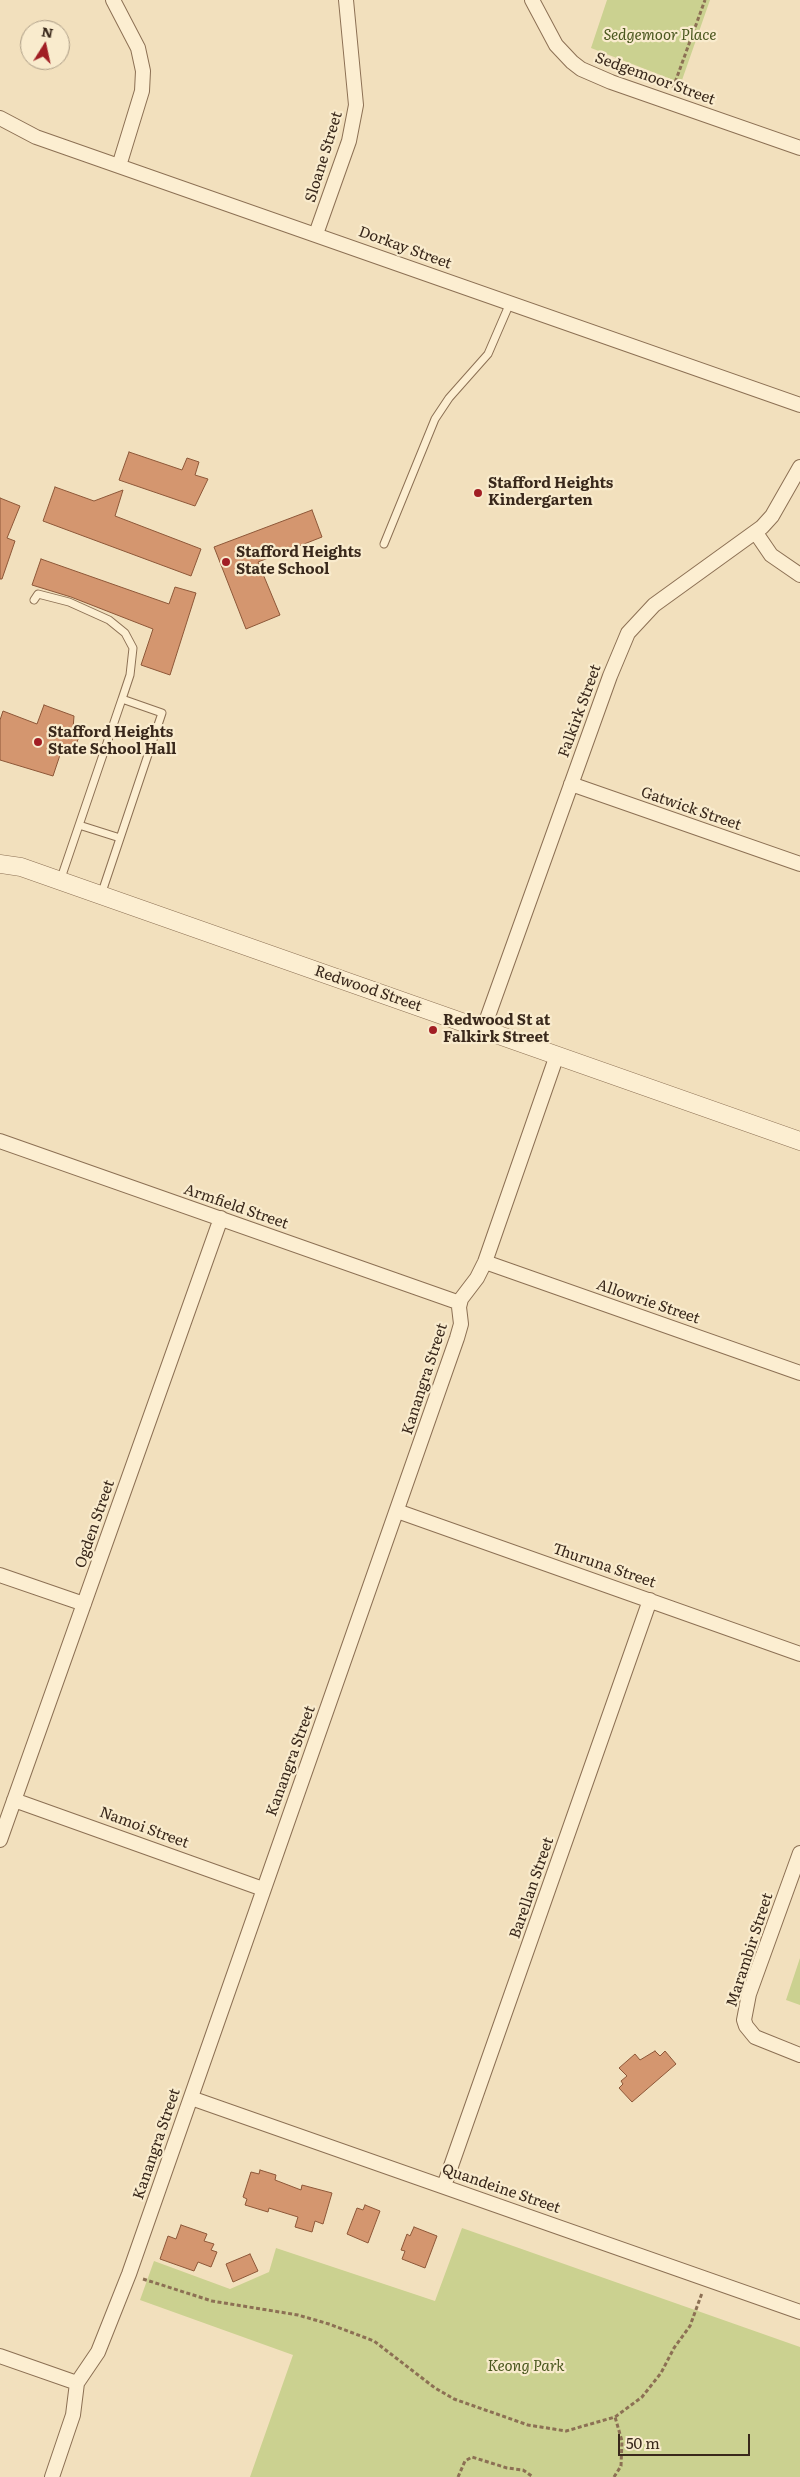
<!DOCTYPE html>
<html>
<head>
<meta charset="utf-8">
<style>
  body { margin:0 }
  #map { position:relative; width:800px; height:2477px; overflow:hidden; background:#f2e0bd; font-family:Literata,serif }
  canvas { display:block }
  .north { position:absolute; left:20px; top:20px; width:50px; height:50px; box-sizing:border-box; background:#f9ebcd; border:1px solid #ac9d86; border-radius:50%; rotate:10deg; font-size:14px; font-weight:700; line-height:20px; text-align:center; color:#39281b }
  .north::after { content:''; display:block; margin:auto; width:18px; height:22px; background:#a11e24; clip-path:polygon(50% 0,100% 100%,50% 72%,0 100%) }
  .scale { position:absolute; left:618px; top:2434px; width:132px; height:22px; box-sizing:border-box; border:2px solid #39281b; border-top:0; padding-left:6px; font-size:15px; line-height:18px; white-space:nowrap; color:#39281b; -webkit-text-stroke:4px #f9ebcd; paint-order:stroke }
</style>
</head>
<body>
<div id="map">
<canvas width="800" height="2477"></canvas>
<div class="north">N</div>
<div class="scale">50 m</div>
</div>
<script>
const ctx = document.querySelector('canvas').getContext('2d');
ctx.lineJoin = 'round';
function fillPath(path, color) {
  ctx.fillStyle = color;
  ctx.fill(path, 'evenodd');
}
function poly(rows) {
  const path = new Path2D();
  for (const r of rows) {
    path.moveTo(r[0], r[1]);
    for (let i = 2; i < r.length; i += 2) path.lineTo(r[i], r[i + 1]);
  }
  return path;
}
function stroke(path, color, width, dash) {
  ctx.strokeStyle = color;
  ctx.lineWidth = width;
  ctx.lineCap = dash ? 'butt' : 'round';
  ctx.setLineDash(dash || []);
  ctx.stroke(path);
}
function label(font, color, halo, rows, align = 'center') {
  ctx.font = font + ' Literata,serif';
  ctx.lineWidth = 4.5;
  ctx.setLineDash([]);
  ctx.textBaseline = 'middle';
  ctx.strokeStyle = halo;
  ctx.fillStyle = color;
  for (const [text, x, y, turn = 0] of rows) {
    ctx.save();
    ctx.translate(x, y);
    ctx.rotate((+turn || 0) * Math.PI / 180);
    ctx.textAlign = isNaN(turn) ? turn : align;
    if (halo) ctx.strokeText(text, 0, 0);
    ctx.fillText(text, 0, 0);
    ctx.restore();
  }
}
const green = poly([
  [607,0,710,0,681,83,591,48],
  [800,1958,800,2005,786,2000],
  [462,2228,800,2347,800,2477,250,2477,293,2355,140,2300,154,2261,230,2289,269,2272,276,2248,435,2301]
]);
const building = poly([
  [129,452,182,470,187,458,199,462,195,475,208,479,195,506,119,480,129,452],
  [55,487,94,501,123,490,115,516,201,549,191,576,43,521,55,487],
  [0,498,20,506,7,538,15,541,2,579,0,579,0,498],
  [312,510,322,537,258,562,280,615,246,629,214,547,312,510],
  [41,559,169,604,175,587,196,593,170,675,141,665,153,629,71,597,32,585,41,559],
  [44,705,74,716,73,729,80,735,72,753,62,749,53,776,0,760,0,720,3,711,37,724,44,705],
  [655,2051,660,2056,665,2051,676,2064,632,2102,619,2088,623,2084,621,2081,627,2076,619,2068,635,2054,640,2060,655,2051],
  [260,2170,276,2175,275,2180,301,2190,302,2185,332,2193,323,2224,315,2221,312,2232,295,2227,298,2217,269,2208,268,2212,245,2205,247,2199,243,2197,251,2172,259,2174,260,2170],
  [365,2205,380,2211,368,2243,347,2234,357,2208,363,2210,365,2205],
  [181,2225,207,2234,204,2241,214,2244,211,2250,217,2252,211,2267,198,2262,194,2271,160,2259,168,2236,176,2239,181,2225],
  [414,2227,437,2236,425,2268,402,2259,405,2251,401,2250,407,2234,410,2236,414,2227],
  [250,2254,258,2271,233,2282,226,2264,250,2254]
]);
const path = poly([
  [673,88,705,0],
  [143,2279,212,2301,298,2315,329,2324,374,2341,435,2388,454,2399,528,2425,566,2431,615,2417,642,2397,661,2373,674,2348,690,2326,702,2293],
  [458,2477,465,2461,472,2457,507,2468,523,2470,533,2477],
  [614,2477,621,2466,622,2441,615,2417]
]);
const service = poly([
  [384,544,435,419,449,398,488,354,510,303],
  [34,600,38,594,69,602,109,620,125,633,133,648,130,675,122,699],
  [79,825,120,838],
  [60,881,122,699,162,713,101,895]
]);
const minor = poly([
  [113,0,138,48,143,71,142,91,119,166],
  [532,0,556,45,572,62,581,69,611,82,800,148],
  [0,118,36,137,800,405],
  [316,234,349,141,356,105,346,0],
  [756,533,771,555,800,575],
  [571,784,800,864],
  [483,1030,610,676,628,633,654,605,762,527,772,516,800,467],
  [0,1141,460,1303],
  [485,1262,800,1373],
  [397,1511,800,1654],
  [0,1575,84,1604],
  [14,1800,263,1889],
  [0,1840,221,1218],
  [800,1853,749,1994,744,2020,746,2026,755,2037,800,2055],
  [191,2098,800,2312],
  [444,2186,650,1600],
  [0,2356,77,2383],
  [52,2477,73,2415,77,2383,98,2352,129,2274,457,1338,461,1324,459,1307,461,1299,477,1278,485,1262,557,1055]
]);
const tertiary = poly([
  [0,864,21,867,800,1141]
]);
const markers = [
  [478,493,5,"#a11e24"],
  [226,562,5,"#a11e24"],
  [38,742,5,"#a11e24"],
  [433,1030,5,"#a11e24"]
];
const parkNames = [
  ["Sedgemoor Place",660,36],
  ["Keong Park",526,2367]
];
const streetNames = [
  ["Sedgemoor Street",655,79,20],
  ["Sloane Street",324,157,-73],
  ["Dorkay Street",405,248,20],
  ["Falkirk Street",580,711,-70],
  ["Gatwick Street",691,809,19],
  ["Redwood Street",368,989,19],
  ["Armfield Street",236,1207,19],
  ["Allowrie Street",648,1302,19],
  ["Kanangra Street",425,1379,-72],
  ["Ogden Street",95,1524,-71],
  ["Thuruna Street",604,1566,19],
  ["Kanangra Street",291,1761,-70],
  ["Namoi Street",144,1828,20],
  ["Barellan Street",532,1888,-71],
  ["Marambir Street",750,1950,-72],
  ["Kanangra Street",157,2144,-71],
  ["Quandeine Street",501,2189,19]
];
const poiNames = [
  ["Stafford Heights",488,484],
  ["Kindergarten",488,501],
  ["Stafford Heights",236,553],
  ["State School",236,570],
  ["Stafford Heights",48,733],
  ["State School Hall",48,750],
  ["Redwood St at",443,1021],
  ["Falkirk Street",443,1038]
];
fillPath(green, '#cbd190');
fillPath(building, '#d4966f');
stroke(building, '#8d5738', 1);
stroke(service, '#8c7054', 9);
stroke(minor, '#8c7054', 16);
stroke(tertiary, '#8c7054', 19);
stroke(path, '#8c7054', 3, [4, 2.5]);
stroke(service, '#fceed1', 7);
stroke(minor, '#fceed1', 14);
stroke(tertiary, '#fceed1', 18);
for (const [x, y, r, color] of markers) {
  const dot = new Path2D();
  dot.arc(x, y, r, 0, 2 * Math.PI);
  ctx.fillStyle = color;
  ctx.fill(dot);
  stroke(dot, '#f9ebcd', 2);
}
label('italic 15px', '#4b581f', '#f9ebcd', parkNames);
label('15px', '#39281b', '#f9ebcd', streetNames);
label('bold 15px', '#39281b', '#f9ebcd', poiNames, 'left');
</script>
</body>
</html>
